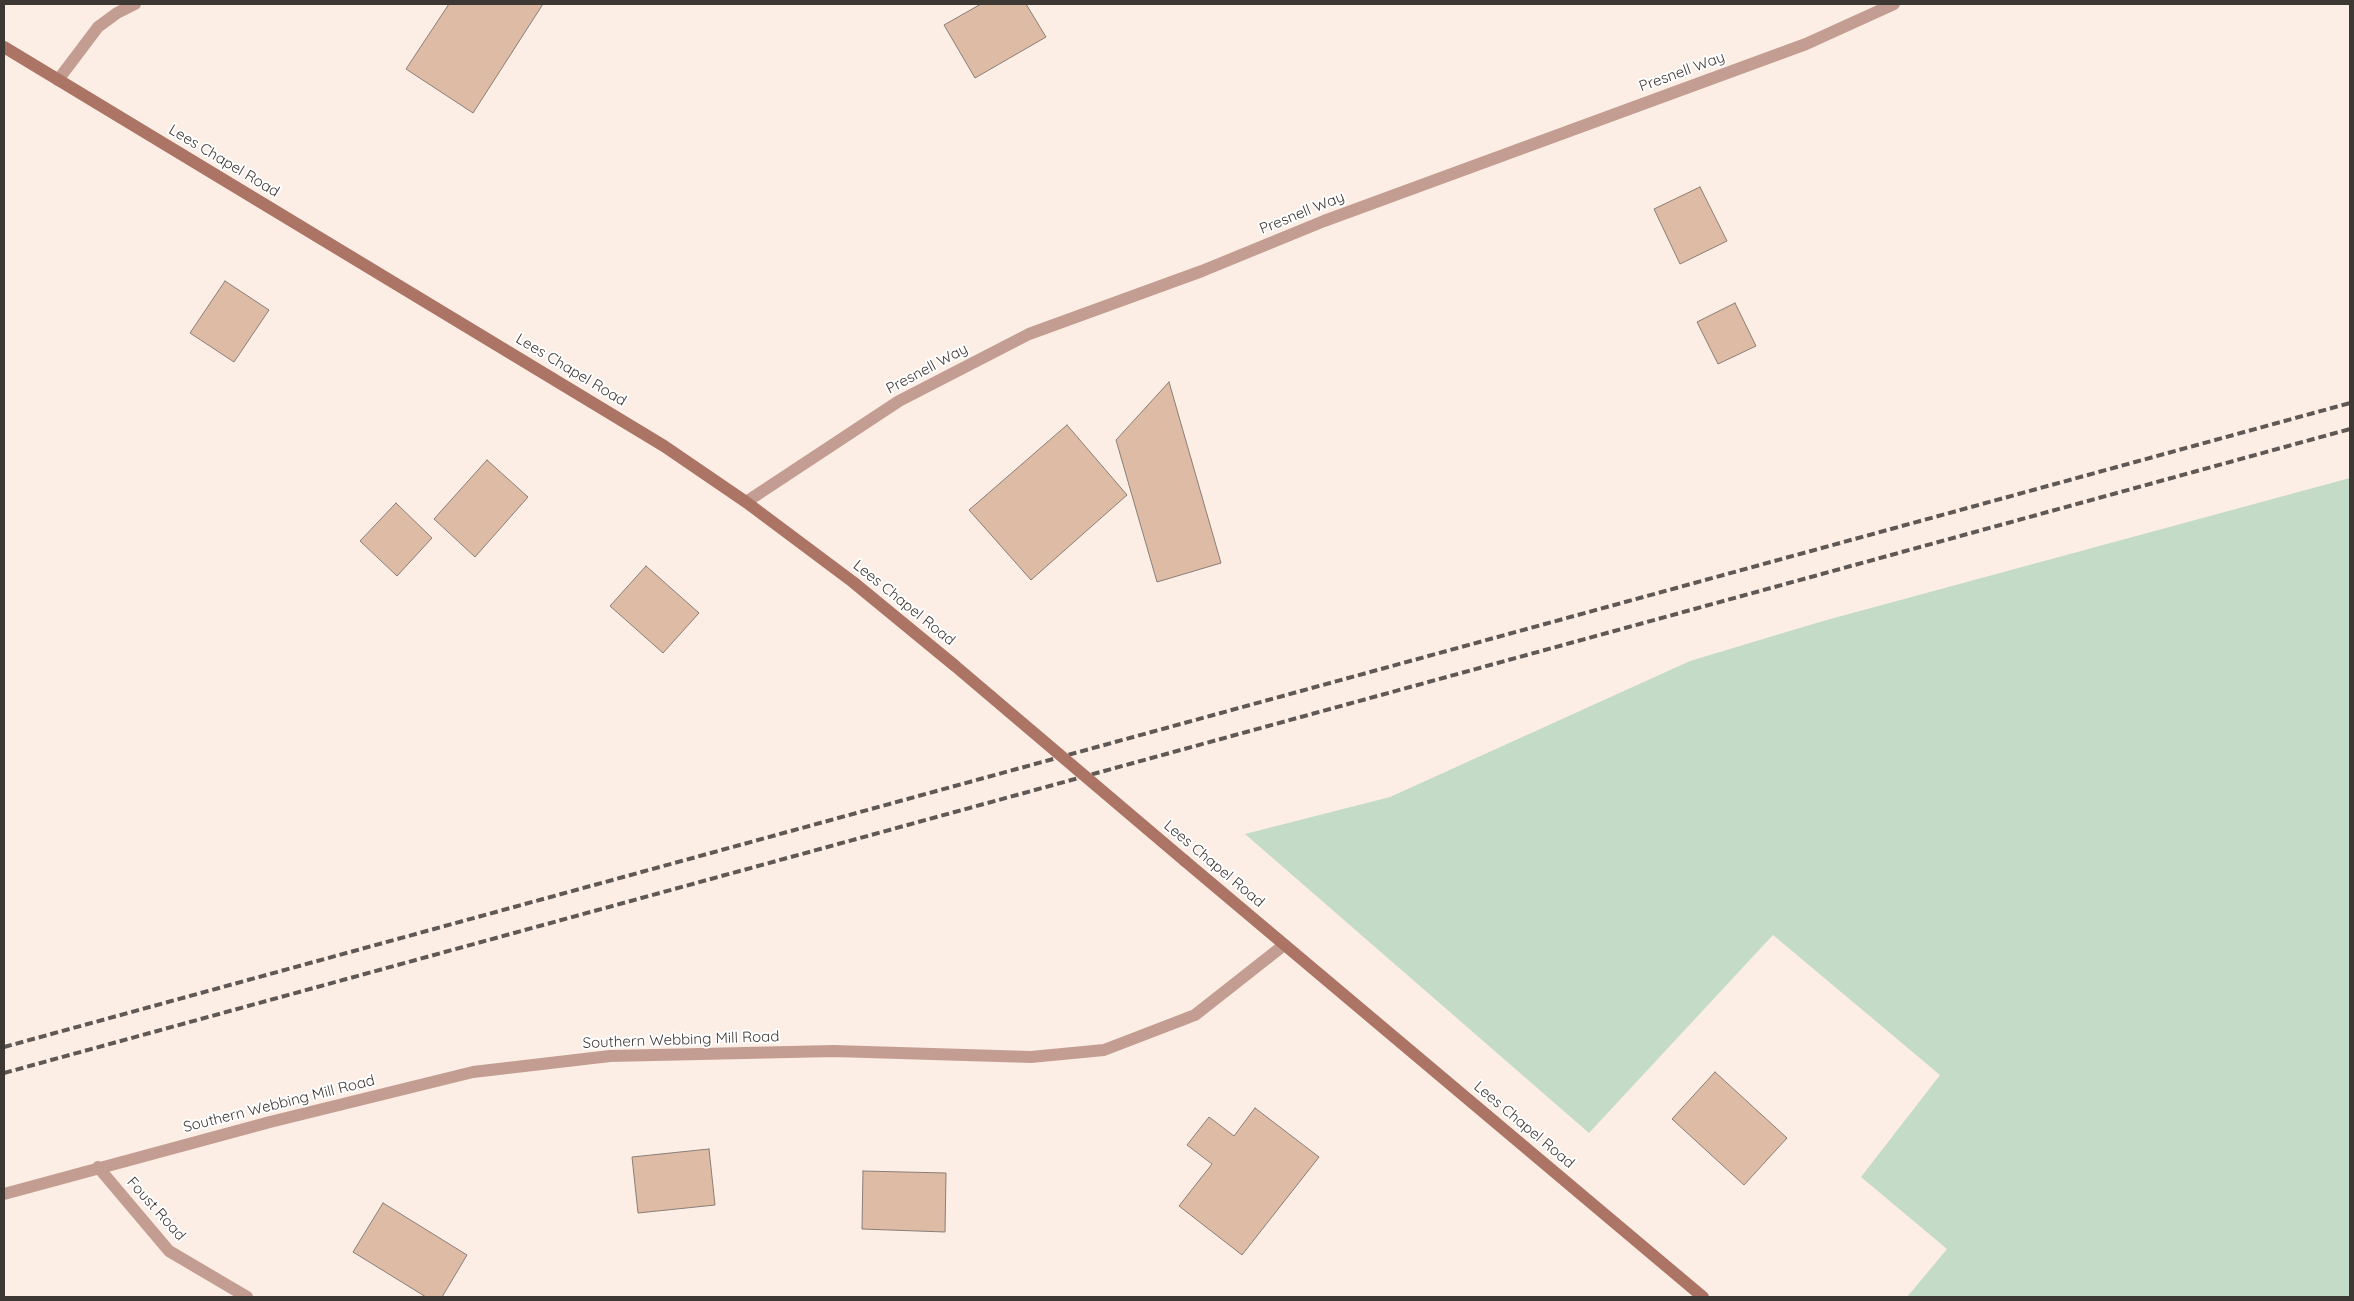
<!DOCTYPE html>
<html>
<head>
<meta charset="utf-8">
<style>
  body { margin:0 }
  #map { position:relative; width:2354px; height:1301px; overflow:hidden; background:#fceee5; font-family:Quicksand,sans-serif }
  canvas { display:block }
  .frame { position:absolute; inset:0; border:5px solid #3e3835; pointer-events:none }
</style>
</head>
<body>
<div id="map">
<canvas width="2354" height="1301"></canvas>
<div class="frame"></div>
</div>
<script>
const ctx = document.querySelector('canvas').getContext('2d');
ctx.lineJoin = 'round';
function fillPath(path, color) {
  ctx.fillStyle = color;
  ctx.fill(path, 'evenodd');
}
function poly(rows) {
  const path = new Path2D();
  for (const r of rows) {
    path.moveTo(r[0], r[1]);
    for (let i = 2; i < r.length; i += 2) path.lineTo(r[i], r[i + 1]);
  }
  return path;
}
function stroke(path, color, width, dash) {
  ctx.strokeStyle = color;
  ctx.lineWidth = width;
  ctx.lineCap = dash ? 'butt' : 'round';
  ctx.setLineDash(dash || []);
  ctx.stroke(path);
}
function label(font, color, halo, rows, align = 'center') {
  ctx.font = font + ' Quicksand,sans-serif';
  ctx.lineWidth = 4;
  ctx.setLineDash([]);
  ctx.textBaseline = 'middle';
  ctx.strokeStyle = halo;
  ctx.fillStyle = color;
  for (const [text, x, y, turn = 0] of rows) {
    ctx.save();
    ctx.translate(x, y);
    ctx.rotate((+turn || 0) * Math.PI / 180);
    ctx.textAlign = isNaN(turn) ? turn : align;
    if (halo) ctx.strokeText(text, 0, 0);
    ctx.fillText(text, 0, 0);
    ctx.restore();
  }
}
const green = poly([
  [2350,478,2350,1297,1907,1297,1947,1249,1861,1177,1940,1075,1773,935,1589,1133,1245,834,1390,797,1690,661,1823,621]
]);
const building = poly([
  [449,4,543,4,473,113,406,69,449,4],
  [981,4,1026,4,1046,37,975,78,944,25,981,4],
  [1700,187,1727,241,1680,264,1654,209,1700,187],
  [225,281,269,310,234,362,190,333,225,281],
  [1735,303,1756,346,1718,364,1697,322,1735,303],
  [1169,382,1221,563,1157,582,1116,440,1169,382],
  [1067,425,1127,495,1031,580,969,510,1067,425],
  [487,460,528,497,475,557,434,519,487,460],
  [396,503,432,538,397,576,360,541,396,503],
  [646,566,699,613,663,653,610,606,646,566],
  [1715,1072,1787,1138,1744,1185,1672,1119,1715,1072],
  [1255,1108,1319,1157,1242,1255,1179,1206,1212,1164,1187,1145,1209,1117,1234,1136,1255,1108],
  [709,1149,715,1205,638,1213,632,1157,709,1149],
  [863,1171,946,1173,945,1232,862,1229,863,1171],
  [383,1203,467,1255,442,1297,426,1297,353,1252,383,1203]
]);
const lane = poly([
  [58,80,98,27,117,13,135,4],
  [746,502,899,401,1029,334,1202,271,1324,221,1806,44,1894,4]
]);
const street = poly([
  [98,1167,169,1251,247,1297],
  [4,1194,270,1122,473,1072,610,1056,834,1051,1031,1057,1104,1050,1195,1015,1284,945]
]);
const secondary = poly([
  [4,47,664,446,746,502,853,582,954,665],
  [1185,861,1703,1297]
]);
const rail = poly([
  [4,1047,2350,403],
  [4,1073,2350,429]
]);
const secondaryBridge = poly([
  [954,665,1185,861]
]);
const streetNames = [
  ["Presnell Way",1682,72,-20],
  ["Lees Chapel Road",224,161,31],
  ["Presnell Way",1302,213,-22],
  ["Presnell Way",927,369,-28],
  ["Lees Chapel Road",571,370,31],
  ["Lees Chapel Road",904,603,39],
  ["Lees Chapel Road",1214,864,40],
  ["Southern Webbing Mill Road",681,1040,-2],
  ["Southern Webbing Mill Road",279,1104,-14],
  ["Lees Chapel Road",1524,1125,40],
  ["Foust Road",156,1209,48]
];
fillPath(green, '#c4dbc7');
fillPath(building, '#debba5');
stroke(building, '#8a7d76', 1);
stroke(lane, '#c49d92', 12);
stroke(street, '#c49d92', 12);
stroke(secondary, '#ac7464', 12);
stroke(rail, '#605854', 4, [8, 4]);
stroke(secondaryBridge, '#ac7464', 12);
label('15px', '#3e3835', '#fff', streetNames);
</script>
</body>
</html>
